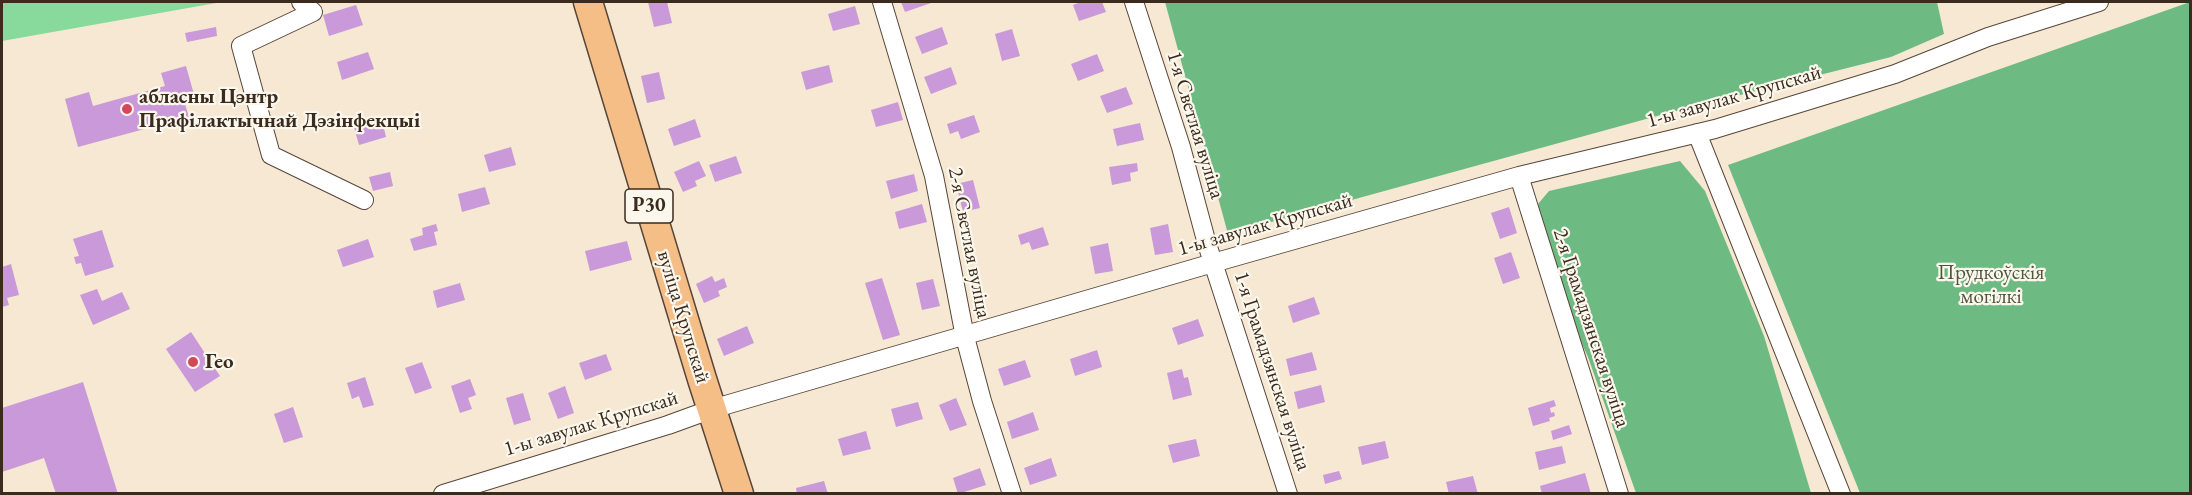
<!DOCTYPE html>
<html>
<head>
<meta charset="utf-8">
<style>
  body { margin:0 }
  #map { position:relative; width:2192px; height:495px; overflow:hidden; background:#f6e8d2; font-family:"EB Garamond",serif }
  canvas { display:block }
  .frame { position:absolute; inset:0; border:3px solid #3b2a1e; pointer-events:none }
</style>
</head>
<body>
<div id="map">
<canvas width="2192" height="495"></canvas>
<div class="frame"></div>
</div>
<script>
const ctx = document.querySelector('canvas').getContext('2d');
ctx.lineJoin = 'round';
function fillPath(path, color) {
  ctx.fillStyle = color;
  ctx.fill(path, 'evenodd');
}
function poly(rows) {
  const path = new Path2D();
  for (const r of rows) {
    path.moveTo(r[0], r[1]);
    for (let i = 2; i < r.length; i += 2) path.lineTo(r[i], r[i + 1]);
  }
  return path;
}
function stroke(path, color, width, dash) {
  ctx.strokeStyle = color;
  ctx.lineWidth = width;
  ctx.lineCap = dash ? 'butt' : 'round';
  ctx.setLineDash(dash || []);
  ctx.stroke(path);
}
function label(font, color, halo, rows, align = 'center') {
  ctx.font = font + ' "EB Garamond",serif';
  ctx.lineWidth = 4.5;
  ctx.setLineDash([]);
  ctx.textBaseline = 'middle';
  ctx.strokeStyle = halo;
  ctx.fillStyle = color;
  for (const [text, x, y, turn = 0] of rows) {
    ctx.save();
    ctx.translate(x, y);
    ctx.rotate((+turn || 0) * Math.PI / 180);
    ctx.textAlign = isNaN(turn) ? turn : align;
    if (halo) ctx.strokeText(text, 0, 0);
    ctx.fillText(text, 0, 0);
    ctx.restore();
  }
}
const green = poly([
  [2,2,222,2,2,41]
]);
const forest = poly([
  [1165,2,1937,2,1944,34,1891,57,1657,116,1228,234],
  [2190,2,2190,493,1860,493,1728,165],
  [1680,161,1705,191,1764,336,1811,493,1636,493,1588,357,1570,318,1538,204,1549,191]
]);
const building = poly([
  [648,2,667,2,672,23,654,27],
  [901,2,934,2,905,12],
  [1081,2,1102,2,1106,12,1079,21,1073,5],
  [356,5,363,25,329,36,323,15],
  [855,6,860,24,833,31,828,14],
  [216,27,217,36,187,42,185,33],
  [942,27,948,44,922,54,915,37],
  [1012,29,1020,56,1002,61,995,34],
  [368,52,374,69,342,80,337,62],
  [1097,54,1104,71,1078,81,1071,64],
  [829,65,833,82,806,90,801,72],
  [186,66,195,98,184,101,189,117,78,147,65,99,89,92,93,106,165,86,161,73],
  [951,67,957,84,931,94,924,77],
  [659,72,665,99,647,103,641,76],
  [1126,87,1133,104,1107,113,1100,96],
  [898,102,903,120,876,127,871,110],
  [974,115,980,132,961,139,958,131,950,134,947,124],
  [695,119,701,137,674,146,668,129],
  [382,120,386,137,359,145,354,127],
  [1140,123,1144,140,1117,146,1113,129],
  [511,147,516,165,489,172,484,155],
  [736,156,742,173,715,182,709,165],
  [699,161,706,176,695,181,697,186,683,192,674,172],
  [1137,163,1138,171,1130,173,1131,181,1112,185,1109,167],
  [390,172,393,186,373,191,369,177],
  [914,174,918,191,891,199,886,181],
  [973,180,980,208,963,212,956,184],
  [485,187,490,204,462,212,458,194],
  [922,204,927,222,899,229,895,212],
  [1509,207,1517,233,1500,239,1491,213],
  [436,224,438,231,434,232,437,245,414,251,410,239,423,235,422,228],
  [1168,224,1173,252,1155,255,1150,228],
  [1043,227,1049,245,1032,250,1029,242,1021,245,1018,235],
  [102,230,114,267,85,276,81,263,76,264,74,257,79,256,73,239],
  [368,239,374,257,343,267,337,250],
  [627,241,632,260,590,271,585,251],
  [1108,243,1113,271,1095,274,1090,247],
  [1511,252,1520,278,1503,284,1494,258],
  [11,264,19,295,7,298,9,305,2,307,2,267],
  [712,276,715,282,724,278,727,287,718,291,720,296,704,303,696,284],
  [882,278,900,335,883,340,865,283],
  [933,279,940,306,922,310,916,283],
  [460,283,465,300,437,308,433,291],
  [97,289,102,301,122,292,130,309,93,325,80,295],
  [1314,297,1320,314,1293,323,1288,306],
  [1198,319,1204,336,1178,345,1172,328],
  [747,326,754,343,724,356,717,339],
  [191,332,220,376,195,392,166,349],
  [1097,350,1102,367,1075,376,1070,359],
  [1312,352,1317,370,1290,376,1286,359],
  [606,354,612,370,585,380,579,363],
  [1025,360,1031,377,1004,386,998,369],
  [422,362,432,388,415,394,405,368],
  [1182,369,1184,378,1188,377,1192,395,1173,400,1167,373],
  [365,377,374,405,363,408,359,396,352,399,347,383],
  [470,379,476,395,468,398,472,409,460,413,451,386],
  [83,382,118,494,56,494,44,458,2,472,2,408],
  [1321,385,1325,402,1298,409,1294,392],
  [565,386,574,413,558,419,548,393],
  [523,393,531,420,514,425,506,398],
  [956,398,967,425,950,431,939,405],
  [1554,400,1556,406,1550,408,1551,413,1554,412,1555,416,1549,418,1550,421,1533,426,1528,408],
  [918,402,923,419,896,427,891,409],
  [293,407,303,437,284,443,274,414],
  [1033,412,1039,430,1012,439,1007,422],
  [1569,425,1572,434,1553,440,1551,431],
  [866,431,871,449,843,456,838,439],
  [1196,439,1200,456,1173,463,1168,445],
  [1385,441,1389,458,1362,465,1358,447],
  [1562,446,1566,463,1539,470,1535,452],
  [1051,458,1057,476,1030,485,1024,468],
  [980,468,986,485,958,494,953,478],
  [1339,471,1342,479,1325,484,1323,475],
  [1585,473,1591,494,1542,494,1540,486],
  [1473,476,1478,494,1449,494,1446,482],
  [824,481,828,494,797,494,796,488]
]);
const minor = poly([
  [301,2,313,12,241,46,271,155,364,200],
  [882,2,934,176,965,337,982,401,1012,494],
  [1134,2,1181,147,1207,244,1288,494],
  [1697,133,1841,494],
  [1519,176,1619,494],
  [443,494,668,425,712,409,1213,263,1519,176,1715,129,1895,74,1988,37,2099,2]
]);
const primary = poly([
  [588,2,702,379,739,494]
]);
const markers = [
  [127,109,6,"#d1495b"],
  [193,362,6,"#d1495b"]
];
const shields = [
  [649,206,48]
];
const shieldNames = [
  ["Р30",649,206]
];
const poiNames = [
  ["абласны Цэнтр",139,97],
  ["Прафілактычнай Дэзінфекцыі",139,121],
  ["Гео",205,362]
];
const streetNames = [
  ["1-ы завулак Крупскай",1734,97,-16],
  ["1-я Светлая вуліца",1195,125,73],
  ["1-ы завулак Крупскай",1265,225,-16],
  ["2-я Светлая вуліца",969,243,79],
  ["вуліца Крупскай",683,317,73],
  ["2-я Грамадзянская вуліца",1591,328,72],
  ["1-я Грамадзянская вуліца",1272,371,72],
  ["1-ы завулак Крупскай",591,424,-17]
];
const parkNames = [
  ["Прудкоўскія",1991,273],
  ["могілкі",1991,297]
];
fillPath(green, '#87da9b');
fillPath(forest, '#6dba83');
fillPath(building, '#c999d9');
stroke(minor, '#574639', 20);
stroke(primary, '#574639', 31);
stroke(minor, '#fff', 18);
stroke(primary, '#f6be87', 28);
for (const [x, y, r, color] of markers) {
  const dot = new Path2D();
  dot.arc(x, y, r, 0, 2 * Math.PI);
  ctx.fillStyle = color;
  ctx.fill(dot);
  stroke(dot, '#fbf7ec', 2);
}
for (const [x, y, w] of shields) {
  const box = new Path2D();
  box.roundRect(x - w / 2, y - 17, w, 34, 4.5);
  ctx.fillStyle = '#fbf7ec';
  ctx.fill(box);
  stroke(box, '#3b2a1e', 1.5);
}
label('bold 20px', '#3b2a1e', null, shieldNames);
label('bold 21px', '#3b2a1e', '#fbf7ec', poiNames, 'left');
label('21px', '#3b2a1e', '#fbf7ec', streetNames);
label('21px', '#4e563d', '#fbf7ec', parkNames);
</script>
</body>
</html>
